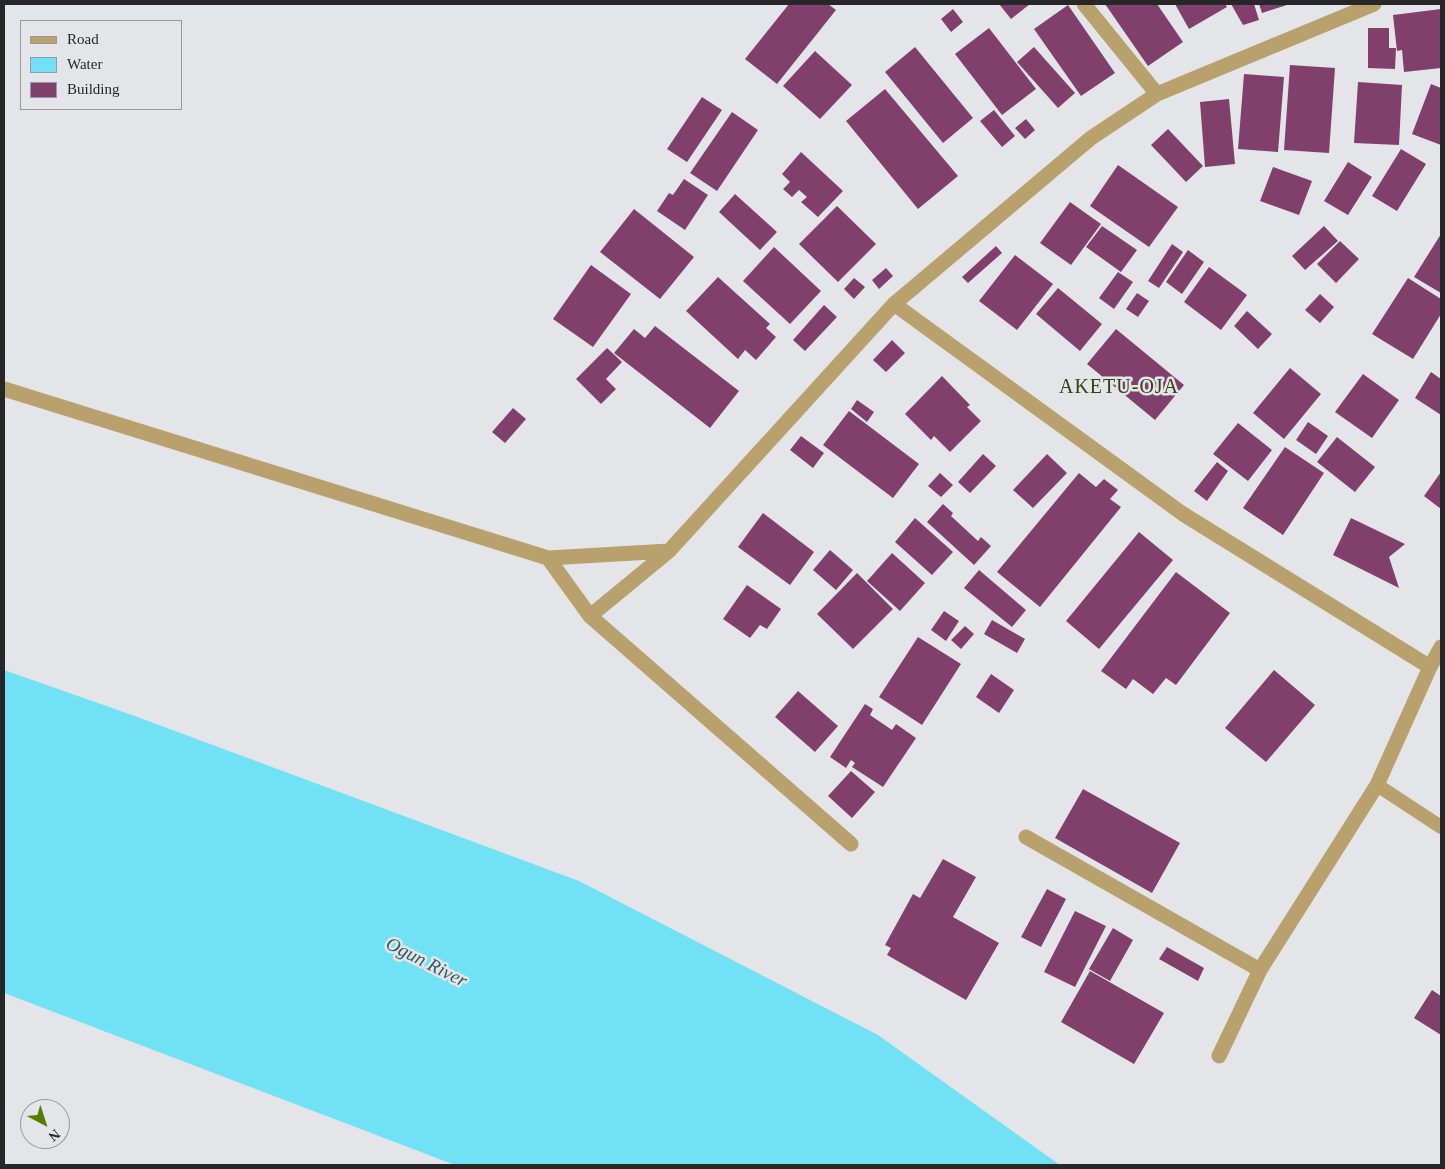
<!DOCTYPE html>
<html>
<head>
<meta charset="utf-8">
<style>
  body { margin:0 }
  #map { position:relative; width:1445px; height:1169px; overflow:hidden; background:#e4e5e9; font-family:"Times New Roman",serif }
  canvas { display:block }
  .frame { position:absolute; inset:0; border:5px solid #272729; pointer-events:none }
  .legend { position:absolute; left:20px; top:20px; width:162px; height:90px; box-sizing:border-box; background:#e4e5e9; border:1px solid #98999c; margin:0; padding:6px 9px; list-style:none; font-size:15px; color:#272729 }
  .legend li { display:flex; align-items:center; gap:10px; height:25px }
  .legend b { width:25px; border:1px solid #98999c }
  .north { position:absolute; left:20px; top:1099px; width:50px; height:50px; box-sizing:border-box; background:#e4e5e9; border:1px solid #98999c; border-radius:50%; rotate:140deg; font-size:14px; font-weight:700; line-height:20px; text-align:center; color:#272729 }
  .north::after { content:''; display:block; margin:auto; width:18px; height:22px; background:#557e00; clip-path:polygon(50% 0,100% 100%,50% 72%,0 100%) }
</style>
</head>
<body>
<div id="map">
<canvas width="1445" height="1169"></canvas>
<div class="frame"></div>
<ul class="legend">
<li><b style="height:6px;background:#b9a16d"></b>Road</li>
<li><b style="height:14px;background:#71e2f5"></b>Water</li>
<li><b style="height:14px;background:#81406c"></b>Building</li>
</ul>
<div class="north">N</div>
</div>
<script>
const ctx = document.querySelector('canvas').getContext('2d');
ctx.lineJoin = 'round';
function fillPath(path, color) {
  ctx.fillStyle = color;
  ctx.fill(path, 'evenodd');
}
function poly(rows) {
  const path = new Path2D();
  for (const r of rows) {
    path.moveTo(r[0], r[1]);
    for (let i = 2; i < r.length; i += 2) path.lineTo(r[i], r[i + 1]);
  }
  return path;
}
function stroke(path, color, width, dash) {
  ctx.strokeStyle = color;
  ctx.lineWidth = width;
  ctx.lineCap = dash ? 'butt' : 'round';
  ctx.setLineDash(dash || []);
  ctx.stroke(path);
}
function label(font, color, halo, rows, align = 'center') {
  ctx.font = font + ' "Times New Roman",serif';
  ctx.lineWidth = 5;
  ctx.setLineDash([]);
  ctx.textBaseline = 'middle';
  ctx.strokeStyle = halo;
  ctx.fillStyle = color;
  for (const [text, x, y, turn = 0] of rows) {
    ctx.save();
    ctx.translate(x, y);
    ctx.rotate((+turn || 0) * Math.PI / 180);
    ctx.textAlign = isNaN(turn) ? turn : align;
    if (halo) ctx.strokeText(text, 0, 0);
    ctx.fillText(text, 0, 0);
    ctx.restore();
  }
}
const water = poly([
  [4,670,132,715,579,881,878,1035,1060,1165,455,1165,4,993]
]);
const building = poly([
  [789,4,828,4,836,10,777,84,745,59],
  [999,4,1030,4,1011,19],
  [1105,4,1157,4,1183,42,1148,66],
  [1175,4,1225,4,1227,7,1189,29],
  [1231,4,1254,4,1259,20,1243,25],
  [1259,4,1290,4,1262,13],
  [1068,5,1115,73,1081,96,1034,29],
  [953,9,963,22,951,32,941,19],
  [1441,9,1441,68,1404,72,1402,50,1397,51,1393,15],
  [989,28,1036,89,1002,115,955,54],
  [1368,28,1389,28,1389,48,1396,48,1395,69,1368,68],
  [915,47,973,118,943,143,885,72],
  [1034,47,1075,93,1058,108,1017,62],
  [815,51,852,85,820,119,783,86],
  [1290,65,1335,68,1329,153,1284,150],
  [1244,74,1284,77,1278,152,1238,149],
  [1358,82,1402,85,1399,145,1354,143],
  [1431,84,1441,88,1441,145,1412,134],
  [885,89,958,176,918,209,846,121],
  [702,97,722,110,687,162,667,149],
  [1229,99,1235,164,1205,167,1200,102],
  [994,110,1015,136,1002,147,980,121],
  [732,112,758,130,717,191,690,173],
  [1026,119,1035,130,1025,139,1015,128],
  [1168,129,1203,166,1186,182,1151,145],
  [1401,149,1426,164,1397,211,1372,196],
  [801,152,843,191,818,217,801,202,807,197,799,190,792,197,783,189,790,182,782,174],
  [1348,162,1372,177,1348,215,1324,201],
  [1118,165,1178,207,1149,247,1090,206],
  [1273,167,1312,181,1299,215,1260,201],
  [684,179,708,195,685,230,657,211,669,193,673,195],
  [735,194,777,232,760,250,719,212],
  [1070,202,1101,224,1071,265,1040,243],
  [837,206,876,244,838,282,799,244],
  [634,209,694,257,660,299,600,252],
  [1102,226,1137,250,1121,272,1086,247],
  [1324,226,1338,241,1305,270,1292,256],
  [1441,234,1441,293,1414,277],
  [1340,241,1359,259,1336,283,1317,264],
  [1172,244,1183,252,1159,288,1148,281],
  [996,246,1002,253,968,283,962,277],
  [774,247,821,291,790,324,743,281],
  [1188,250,1204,262,1182,294,1166,282],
  [1015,255,1053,284,1017,330,979,301],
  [591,265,631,294,593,347,553,319],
  [1209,267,1247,295,1221,330,1184,302],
  [886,268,893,276,879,289,872,280],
  [1118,272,1133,282,1114,309,1099,298],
  [718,277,770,324,766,328,776,337,756,360,745,350,738,359,686,311],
  [854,278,865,287,854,299,844,289],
  [1408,278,1441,299,1441,314,1413,359,1372,334],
  [1058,288,1102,324,1080,351,1036,314],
  [1137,293,1149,301,1138,317,1126,309],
  [1320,294,1334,307,1320,323,1305,310],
  [824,305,837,317,805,351,793,340],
  [1247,311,1272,334,1258,349,1234,326],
  [655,326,739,391,710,428,614,353,634,329,645,338],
  [1116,329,1184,385,1155,420,1087,364],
  [892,340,905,353,886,372,873,360],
  [607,348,622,362,606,379,616,389,601,404,576,379],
  [1290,368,1321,394,1284,439,1253,413],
  [1431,372,1441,379,1441,415,1415,398],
  [1363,374,1399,400,1372,438,1335,412],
  [942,376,970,405,967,407,981,421,950,452,934,436,931,440,905,414],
  [857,400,874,412,867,422,851,409],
  [513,408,526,419,505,443,492,432],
  [849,411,919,464,893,498,823,445],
  [1308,422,1328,436,1316,454,1296,440],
  [1238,423,1272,450,1248,481,1213,454],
  [801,436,824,453,813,468,790,450],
  [1337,437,1375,467,1355,492,1317,462],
  [1285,447,1324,473,1283,535,1243,508],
  [983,454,996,466,970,493,958,482],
  [1047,454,1067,473,1033,508,1013,490],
  [1217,462,1228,471,1207,501,1194,491],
  [1441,472,1441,509,1424,496],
  [940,473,953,485,941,497,928,486],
  [1079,473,1096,487,1104,479,1118,490,1110,499,1121,507,1040,607,997,572],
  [943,504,953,513,951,516,978,541,981,537,991,546,974,565,927,522],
  [763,513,814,552,790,585,738,547],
  [915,518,953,552,932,575,895,542],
  [1351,518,1405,544,1389,557,1399,588,1333,555],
  [1139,532,1173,560,1099,649,1066,621],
  [830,550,853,570,836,590,813,570],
  [892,553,925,583,900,611,867,581],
  [979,570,1026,610,1012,627,964,588],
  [1176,572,1230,613,1176,685,1166,678,1153,694,1133,679,1126,689,1101,671],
  [857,573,893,609,853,649,817,614],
  [747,585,781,609,767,629,760,625,750,638,723,619],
  [944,611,959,621,946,641,931,630],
  [992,620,1025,639,1017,653,984,634],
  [965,626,974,634,961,649,951,640],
  [918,637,961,664,922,725,879,697],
  [1274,670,1315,705,1266,762,1225,728],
  [991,674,1014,690,999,713,976,697],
  [798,691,838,726,815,752,775,717],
  [865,704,873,709,870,715,892,730,896,724,916,738,883,787,852,767,855,763,851,760,846,768,830,757],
  [851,771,875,792,852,818,828,796],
  [1083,789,1180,843,1152,893,1055,838],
  [943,859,976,877,953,917,999,943,966,1000,887,955,891,948,885,945,913,894,920,898],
  [1047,889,1066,899,1041,947,1021,937],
  [1075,911,1106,926,1075,987,1044,972],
  [1113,928,1133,940,1110,981,1089,969],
  [1167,947,1204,968,1198,981,1159,959],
  [1090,971,1164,1013,1134,1064,1061,1022],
  [1432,990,1441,996,1441,1035,1414,1018]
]);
const lane = poly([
  [1377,785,1441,827]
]);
const street = poly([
  [1084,4,1157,94],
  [894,304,1183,514,1430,667],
  [4,389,548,558,669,551],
  [548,558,590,616,851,844],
  [590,616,669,551,894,304,1091,138,1157,94,1374,4],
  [1026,837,1260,970],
  [1219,1056,1260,970,1377,785,1430,667,1441,647]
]);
const waterNames = [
  ["Ogun River",426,963,27]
];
const quarterNames = [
  ["AKETU-OJA",1119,388]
];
fillPath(water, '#71e2f5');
fillPath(building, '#81406c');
stroke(lane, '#b9a16d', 14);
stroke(street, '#b9a16d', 15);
label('italic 19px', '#2b5c64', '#e4e5e9', waterNames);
ctx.letterSpacing = '1px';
label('20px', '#304410', '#e4e5e9', quarterNames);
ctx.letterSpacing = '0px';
</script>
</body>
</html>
